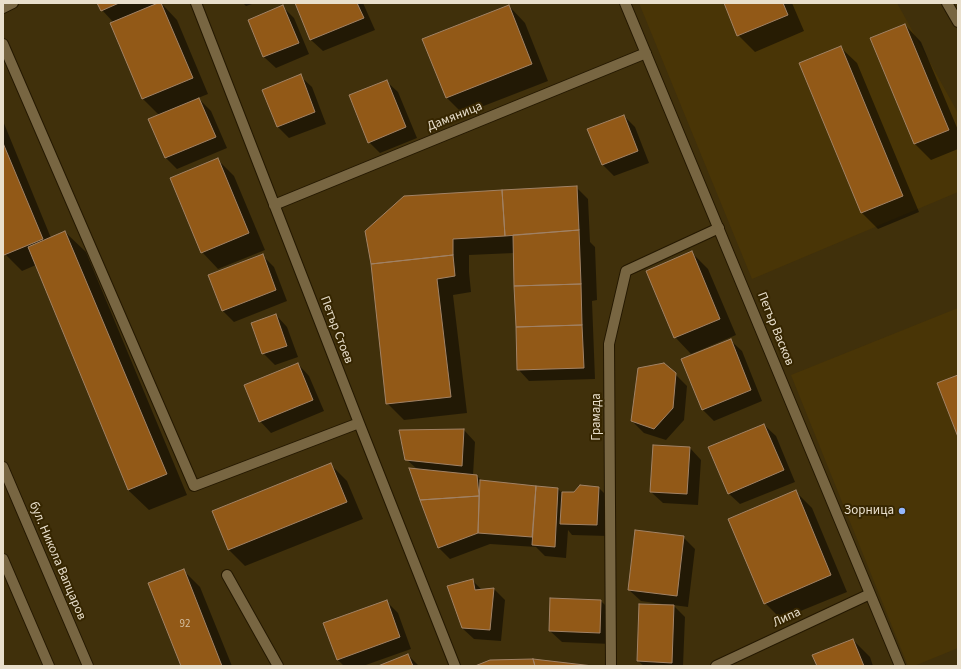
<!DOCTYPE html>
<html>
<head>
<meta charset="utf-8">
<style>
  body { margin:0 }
  #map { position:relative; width:961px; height:669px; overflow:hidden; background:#40300b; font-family:"Source Sans 3",sans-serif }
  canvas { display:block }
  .frame { position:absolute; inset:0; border:4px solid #e9dfcc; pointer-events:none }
</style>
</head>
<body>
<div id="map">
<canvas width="961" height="669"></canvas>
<div class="frame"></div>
</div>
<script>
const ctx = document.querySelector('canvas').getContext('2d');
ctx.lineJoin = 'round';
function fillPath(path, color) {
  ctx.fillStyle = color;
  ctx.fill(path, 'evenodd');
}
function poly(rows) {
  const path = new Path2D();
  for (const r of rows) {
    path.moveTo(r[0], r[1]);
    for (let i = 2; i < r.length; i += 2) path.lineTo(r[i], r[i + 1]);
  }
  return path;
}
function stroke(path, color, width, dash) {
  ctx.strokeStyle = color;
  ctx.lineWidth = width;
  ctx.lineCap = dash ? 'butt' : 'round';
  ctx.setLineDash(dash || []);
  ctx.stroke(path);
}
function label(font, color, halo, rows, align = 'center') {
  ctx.font = font + ' "Source Sans 3",sans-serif';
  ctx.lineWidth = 4;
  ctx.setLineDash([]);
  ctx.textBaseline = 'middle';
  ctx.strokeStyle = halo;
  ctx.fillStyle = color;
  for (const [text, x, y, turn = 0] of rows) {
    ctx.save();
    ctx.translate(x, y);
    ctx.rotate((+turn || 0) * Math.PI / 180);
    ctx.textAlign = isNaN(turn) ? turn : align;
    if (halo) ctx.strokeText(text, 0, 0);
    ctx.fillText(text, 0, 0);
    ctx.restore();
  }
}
const built = poly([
  [639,3,897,3,958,113,958,192,752,279],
  [958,308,958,648,914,666,908,666,791,375]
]);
const shadow = poly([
  [98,3,161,3,177,20,208,94,198,98,211,111,227,148,177,169,166,158,160,116,142,98,114,23,102,10],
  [243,3,255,3,246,6],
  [296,3,363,3,375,30,323,51,311,40],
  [725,3,792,3,804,31,755,52,738,35],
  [509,6,525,23,548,81,463,114,447,98,423,40],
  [283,7,294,18,309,54,276,68,264,57,249,20],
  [905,25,921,42,958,130,958,149,931,160,915,144,871,39],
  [840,47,857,63,919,212,878,229,862,213],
  [300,76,312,87,326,124,289,138,278,127,263,90],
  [386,81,398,92,417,138,380,153,369,142],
  [624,116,635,127,649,163,614,176,603,165],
  [3,121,51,238,65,232,86,252,187,495,149,510,128,490,36,265,22,271,5,254,3,249],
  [218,160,234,176,265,250,218,269,202,252],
  [576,187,588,199,590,242,595,247,597,300,592,301,595,379,529,381,518,369,514,253,469,255,469,272,471,292,453,295,467,413,404,420,387,403,372,264],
  [692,253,708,269,736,335,691,354,675,337],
  [262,255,274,267,287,301,234,322,222,310],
  [276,315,287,327,298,357,275,365,263,353],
  [730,340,742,351,762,401,714,421,703,410],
  [298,364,309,376,324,411,271,433,260,421],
  [675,374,687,386,684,420,666,440,644,433,632,421],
  [764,425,776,436,795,482,740,504,728,493],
  [464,430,475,442,473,475,477,476,482,481,558,489,562,493,575,493,599,488,610,499,608,536,572,535,568,530,566,558,545,556,536,547,490,544,450,559,439,548,411,469,417,469,406,459,400,431],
  [690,448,701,460,698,505,663,503,651,492],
  [331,465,347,481,363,519,245,566,228,549],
  [796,492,812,508,847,592,781,619,765,603],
  [683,537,695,549,688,607,673,605,685,617,683,666,644,666,638,661,662,604,641,601,629,590],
  [183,570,200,587,232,666,182,666],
  [472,580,482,590,494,589,505,600,501,641,474,639,462,628],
  [601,601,612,612,611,644,562,642,550,631],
  [387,602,398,613,411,649,363,666,344,666,338,660],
  [853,640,870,657,873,666,818,666],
  [408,655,419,666,381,666]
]);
const building = poly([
  [97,3,119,3,101,11,97,3],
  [158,3,161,3,193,78,142,99,110,23,158,3],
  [295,3,357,3,364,18,310,40,295,3],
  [724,3,783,3,788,15,737,36,724,3],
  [283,5,299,43,263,57,248,20,283,5],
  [509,5,532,64,446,98,422,39,509,5],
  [905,24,949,130,914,144,870,38,905,24],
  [841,46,903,196,861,213,799,63,841,46],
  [301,74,315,112,277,127,262,90,301,74],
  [387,80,406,127,368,143,349,95,387,80],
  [199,98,216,137,165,158,148,119,199,98],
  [624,115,638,151,602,165,587,129,624,115],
  [3,143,43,239,4,255,3,252,3,143],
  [218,158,249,233,201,253,170,178,218,158],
  [577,186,579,230,505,236,502,190,577,186],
  [502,190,505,236,453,239,453,255,371,264,365,231,404,196,502,190],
  [579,230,581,284,514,286,513,235,579,230],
  [65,231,167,474,128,490,28,247,65,231],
  [692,251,720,319,674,338,646,271,692,251],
  [263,254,276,290,222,311,208,275,263,254],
  [453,255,455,276,437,279,451,397,386,404,371,264,453,255],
  [581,284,582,325,516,327,514,286,581,284],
  [276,314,287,346,262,354,251,323,276,314],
  [582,325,584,368,517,370,516,327,582,325],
  [731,339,751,390,702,410,681,359,731,339],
  [298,363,313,400,259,422,244,385,298,363],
  [664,363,676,373,673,408,654,429,631,421,638,368,664,363],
  [958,375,958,437,937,383,958,375],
  [764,424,784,470,728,494,708,447,764,424],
  [464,429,462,466,405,460,399,430,464,429],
  [653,445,690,447,687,494,650,492,653,445],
  [331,463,347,502,228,550,212,511,331,463],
  [409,468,477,475,479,496,420,500,409,468],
  [480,480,536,486,532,537,478,533,480,480],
  [580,485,599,487,597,525,560,524,562,492,574,492,580,485],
  [536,486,558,488,555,547,532,545,536,486],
  [796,490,831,575,764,604,728,519,796,490],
  [479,496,478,533,438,548,420,500,479,496],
  [635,530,684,536,677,596,628,590,635,530],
  [184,569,222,666,181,666,148,583,184,569],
  [473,579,475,590,494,588,490,630,462,628,447,586,473,579],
  [550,598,601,600,600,633,549,631,550,598],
  [387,600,400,637,337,660,323,623,387,600],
  [639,604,674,605,672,663,637,661,639,604],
  [853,639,864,666,817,666,812,655,853,639],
  [408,654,413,666,378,666,408,654],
  [533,659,535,666,475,666,490,660,533,659],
  [533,659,593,666,535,666,533,659]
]);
const pedestrian = poly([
  [611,666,609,344,626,271,719,228]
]);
const minor = poly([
  [196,3,359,423,455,666],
  [625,3,900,666],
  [947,3,958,22],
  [3,8,13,3],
  [3,44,194,486,359,423],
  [274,205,646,53],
  [227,575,278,666],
  [716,666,870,594]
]);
const tertiary = poly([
  [3,467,88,666],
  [3,559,49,666]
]);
const markers = [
  [902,511,4,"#94b7fd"]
];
const numberNames = [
  ["92",185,625]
];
const streetNames = [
  ["Дамяница",455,117,-22],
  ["Петър Васков",775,329,68],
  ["Петър Стоев",336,330,69],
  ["Грамада",597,417,-90],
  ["бул. Никола Вапцаров",57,561,67],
  ["Липа",787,618,-25]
];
const poiNames = [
  ["Зорница",894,511]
];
fillPath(built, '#493506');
fillPath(shadow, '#0007');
fillPath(building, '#925917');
stroke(building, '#a18265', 1);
stroke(pedestrian, '#241800', 12);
stroke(minor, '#241800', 12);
stroke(tertiary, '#241800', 12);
stroke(pedestrian, '#786642', 10);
stroke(minor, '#786642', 10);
stroke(tertiary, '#786642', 10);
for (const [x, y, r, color] of markers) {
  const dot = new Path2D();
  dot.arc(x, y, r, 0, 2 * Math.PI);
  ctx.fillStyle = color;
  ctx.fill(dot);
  stroke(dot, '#362601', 1.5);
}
label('11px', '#d3be9f', null, numberNames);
label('13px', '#e9dfcc', '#362601', streetNames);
label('13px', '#e9dfcc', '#362601', poiNames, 'right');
</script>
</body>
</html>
